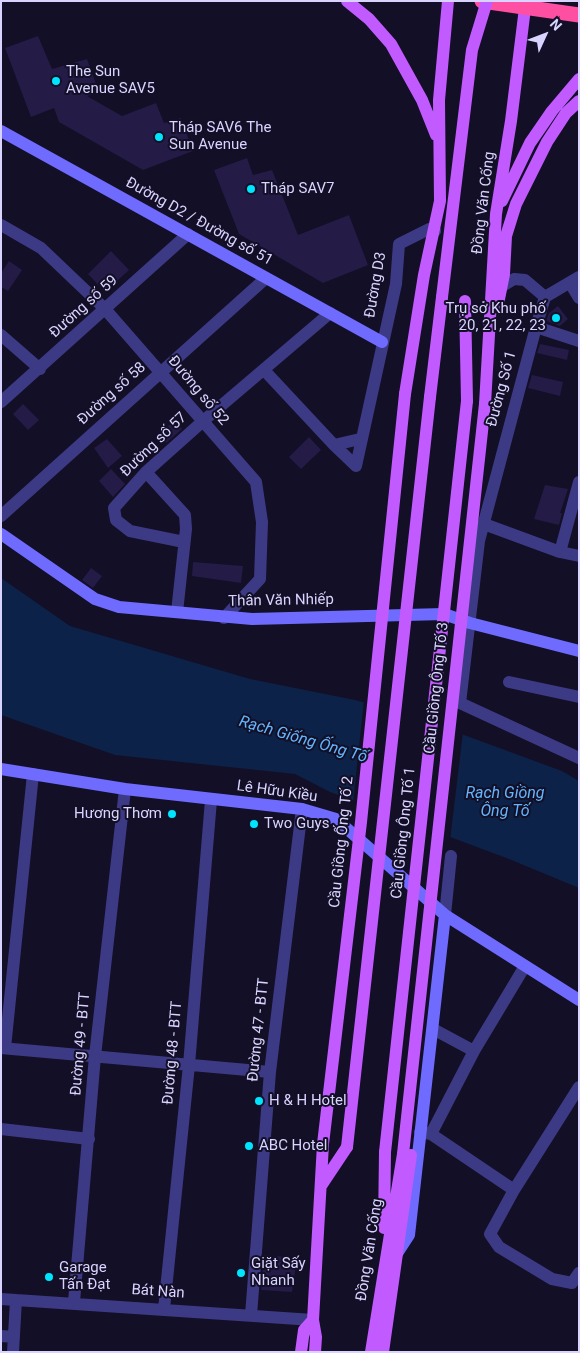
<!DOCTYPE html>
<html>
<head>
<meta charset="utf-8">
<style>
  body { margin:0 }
  #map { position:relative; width:580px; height:1353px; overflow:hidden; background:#130f26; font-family:Roboto,sans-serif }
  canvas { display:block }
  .frame { position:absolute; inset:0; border:2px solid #d9d4ff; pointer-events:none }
  .north { position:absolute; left:520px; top:10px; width:50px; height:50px; -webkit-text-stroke:4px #130f26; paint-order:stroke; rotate:47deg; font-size:14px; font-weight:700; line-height:20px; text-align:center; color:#d9d4ff }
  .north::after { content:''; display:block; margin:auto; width:18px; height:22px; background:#d9d4ff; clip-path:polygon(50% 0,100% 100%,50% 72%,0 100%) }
</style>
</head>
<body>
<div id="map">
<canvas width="580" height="1353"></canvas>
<div class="frame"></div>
<div class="north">N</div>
</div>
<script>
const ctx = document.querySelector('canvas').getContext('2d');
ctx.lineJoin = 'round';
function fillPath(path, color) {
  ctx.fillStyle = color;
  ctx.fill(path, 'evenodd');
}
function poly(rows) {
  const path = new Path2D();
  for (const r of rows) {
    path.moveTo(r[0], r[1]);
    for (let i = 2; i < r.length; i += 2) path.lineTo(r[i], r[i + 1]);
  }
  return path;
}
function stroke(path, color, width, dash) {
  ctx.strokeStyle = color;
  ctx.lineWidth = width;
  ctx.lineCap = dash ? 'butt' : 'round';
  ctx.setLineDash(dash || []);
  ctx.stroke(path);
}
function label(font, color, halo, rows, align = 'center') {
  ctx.font = font + ' Roboto,sans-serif';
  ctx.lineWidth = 4;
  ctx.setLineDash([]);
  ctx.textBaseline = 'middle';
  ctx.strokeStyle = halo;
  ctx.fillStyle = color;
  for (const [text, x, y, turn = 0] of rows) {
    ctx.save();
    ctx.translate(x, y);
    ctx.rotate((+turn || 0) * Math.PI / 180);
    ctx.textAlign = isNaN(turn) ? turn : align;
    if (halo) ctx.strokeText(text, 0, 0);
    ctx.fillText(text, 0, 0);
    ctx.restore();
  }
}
const water = poly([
  [1,578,70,626,250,679,355,700,407,714,562,771,579,781,579,888,509,859,330,792,295,774,115,755,1,715]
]);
const pier = poly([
  [364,700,407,711,463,732,450,840,353,803]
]);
const building = poly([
  [38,36,52,69,87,59,99,92,87,96,122,116,156,103,164,123,181,118,193,151,143,170,59,122,54,108,31,117,5,48],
  [247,158,253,175,272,170,298,235,349,215,368,265,323,283,239,234,214,170],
  [111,251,129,270,105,292,88,274],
  [9,261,22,270,8,291,1,287,1,273],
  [558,306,568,319,560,326,546,321,549,313],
  [540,344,569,350,567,360,537,353],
  [532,375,563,382,560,396,528,388],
  [23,404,39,420,28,430,13,414],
  [176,419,182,429,166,443,158,435],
  [309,437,321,450,301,469,289,457],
  [107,439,122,456,108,468,94,448],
  [111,469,125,484,113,497,99,481],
  [545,485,568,489,560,513,562,513,559,525,534,519],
  [193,562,243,566,241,583,192,576],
  [91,568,102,576,93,588,82,580],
  [264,1255,297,1258,292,1292,261,1290]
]);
const street = poly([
  [1,225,41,248,105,309,256,482,262,522,260,579,224,618],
  [579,277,545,297,536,327,479,541,460,703,579,758],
  [570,283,579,298],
  [501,287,514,279,525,280,545,297],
  [536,327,579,341],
  [1,335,40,369],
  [264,370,334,445,360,439],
  [1,402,188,234],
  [334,445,356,466],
  [356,466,396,284,399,244,429,229,435,231],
  [146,472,185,515,186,529,177,612],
  [1,516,266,278],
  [484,524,560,552,579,556],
  [184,542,130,531,116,520,114,508,146,472,202,422,330,313],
  [560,552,579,482],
  [509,682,579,697],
  [445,915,451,856],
  [433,1029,474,1051,525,966],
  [1,1048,270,1072],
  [5,1048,33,774],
  [579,1087,514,1190,490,1234,499,1247,552,1279,572,1283,579,1273],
  [1,1129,89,1139],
  [420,1132,431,1134,514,1190],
  [431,1134,474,1051],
  [1,1299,313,1320],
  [74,1302,95,1056,125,789],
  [164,1309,189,1065,211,800],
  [251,1315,270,1072,302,809],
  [1,1336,14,1337],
  [13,1352,16,1300]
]);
const secondary = poly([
  [1,131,382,342],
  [1,534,95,599,119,607,252,619,444,614,470,623,579,651],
  [1,769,125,789,302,809,336,819,445,915,579,1000],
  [396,1255,409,1235,445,915]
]);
const primary = poly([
  [347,1,369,19,391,44,422,100,436,135],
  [502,201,530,143,552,111,579,79],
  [465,301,467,401],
  [498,304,504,274,506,236,516,204,547,142,566,113,579,101],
  [405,394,424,275,440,201,439,100,448,1],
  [430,397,442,297],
  [485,404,496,214,511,121,525,8],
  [321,1186,347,1147],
  [384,1228,385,1152],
  [301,1352,304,1330,313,1320],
  [315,1352,316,1337,313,1320,323,1144],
  [371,1352,403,1154],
  [383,1352,411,1155]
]);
const highway = poly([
  [482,1,579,15]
]);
const primaryBridge = poly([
  [442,297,472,50,487,1],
  [323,1144,361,822,405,394],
  [347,1147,430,397],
  [385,1152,467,401],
  [403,1154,485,404]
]);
const markers = [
  [56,81,5,"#00e5ff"],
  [159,137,5,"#00e5ff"],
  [251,189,5,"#00e5ff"],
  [556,318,5,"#00e5ff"],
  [172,814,5,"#00e5ff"],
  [254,824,5,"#00e5ff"],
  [259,1101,5,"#00e5ff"],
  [249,1146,5,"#00e5ff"],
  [241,1273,5,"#00e5ff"],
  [49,1277,5,"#00e5ff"]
];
const poiNames = [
  ["The Sun",66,72],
  ["Avenue SAV5",66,89],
  ["Tháp SAV6 The",169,128],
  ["Sun Avenue",169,145],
  ["Tháp SAV7",261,189],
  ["Trụ sở Khu phố",546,309,"right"],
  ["20, 21, 22, 23",546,326,"right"],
  ["Hương Thơm",162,814,"right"],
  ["Two Guys",264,824],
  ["H & H Hotel",269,1101],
  ["ABC Hotel",259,1146],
  ["Giặt Sấy",251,1264],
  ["Nhanh",251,1281],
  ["Garage",59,1268],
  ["Tấn Đạt",59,1285]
];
const streetNames = [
  ["Đồng Văn Cống",484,203,-83],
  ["Đường D2 / Đường số 51",199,222,29],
  ["Đường D3",376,285,-80],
  ["Đường số 59",84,307,-42],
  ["Đường Số 1",502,389,-75],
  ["Đường số 52",198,391,50],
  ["Đường số 58",112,394,-42],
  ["Đường số 57",154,445,-44],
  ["Thân Văn Nhiếp",281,601,-1],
  ["Cầu Giồng Ông Tố 3",437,688,-84],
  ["Lê Hữu Kiều",277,792,8],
  ["Cầu Giồng Ông Tố 1",404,833,-84],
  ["Cầu Giồng Ống Tố 2",342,842,-84],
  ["Đường 47 - BTT",259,1030,-84],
  ["Đường 49 - BTT",81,1044,-85],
  ["Đường 48 - BTT",173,1053,-85],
  ["Đồng Văn Cống",370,1250,-81],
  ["Bát Nàn",158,1292,4]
];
const waterNames = [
  ["Rạch Giống Ống Tố",303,740,16],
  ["Rạch Giồng",505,794],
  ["Ông Tố",505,812]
];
fillPath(water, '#0c2248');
fillPath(pier, '#130f26');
fillPath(building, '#241b47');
stroke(street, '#3d3a85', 12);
stroke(secondary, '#6f6bff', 12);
stroke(primary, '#c25bff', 12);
stroke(highway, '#ff4fa3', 15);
stroke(primaryBridge, '#c25bff', 12);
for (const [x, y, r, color] of markers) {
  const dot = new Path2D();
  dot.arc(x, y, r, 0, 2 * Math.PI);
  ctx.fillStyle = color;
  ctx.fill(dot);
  stroke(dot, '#130f26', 2);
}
label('15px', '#d9d4ff', '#130f26', poiNames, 'left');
label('15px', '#d9d4ff', '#130f26', streetNames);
label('italic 16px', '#62b6ff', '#130f26', waterNames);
</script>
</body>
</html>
